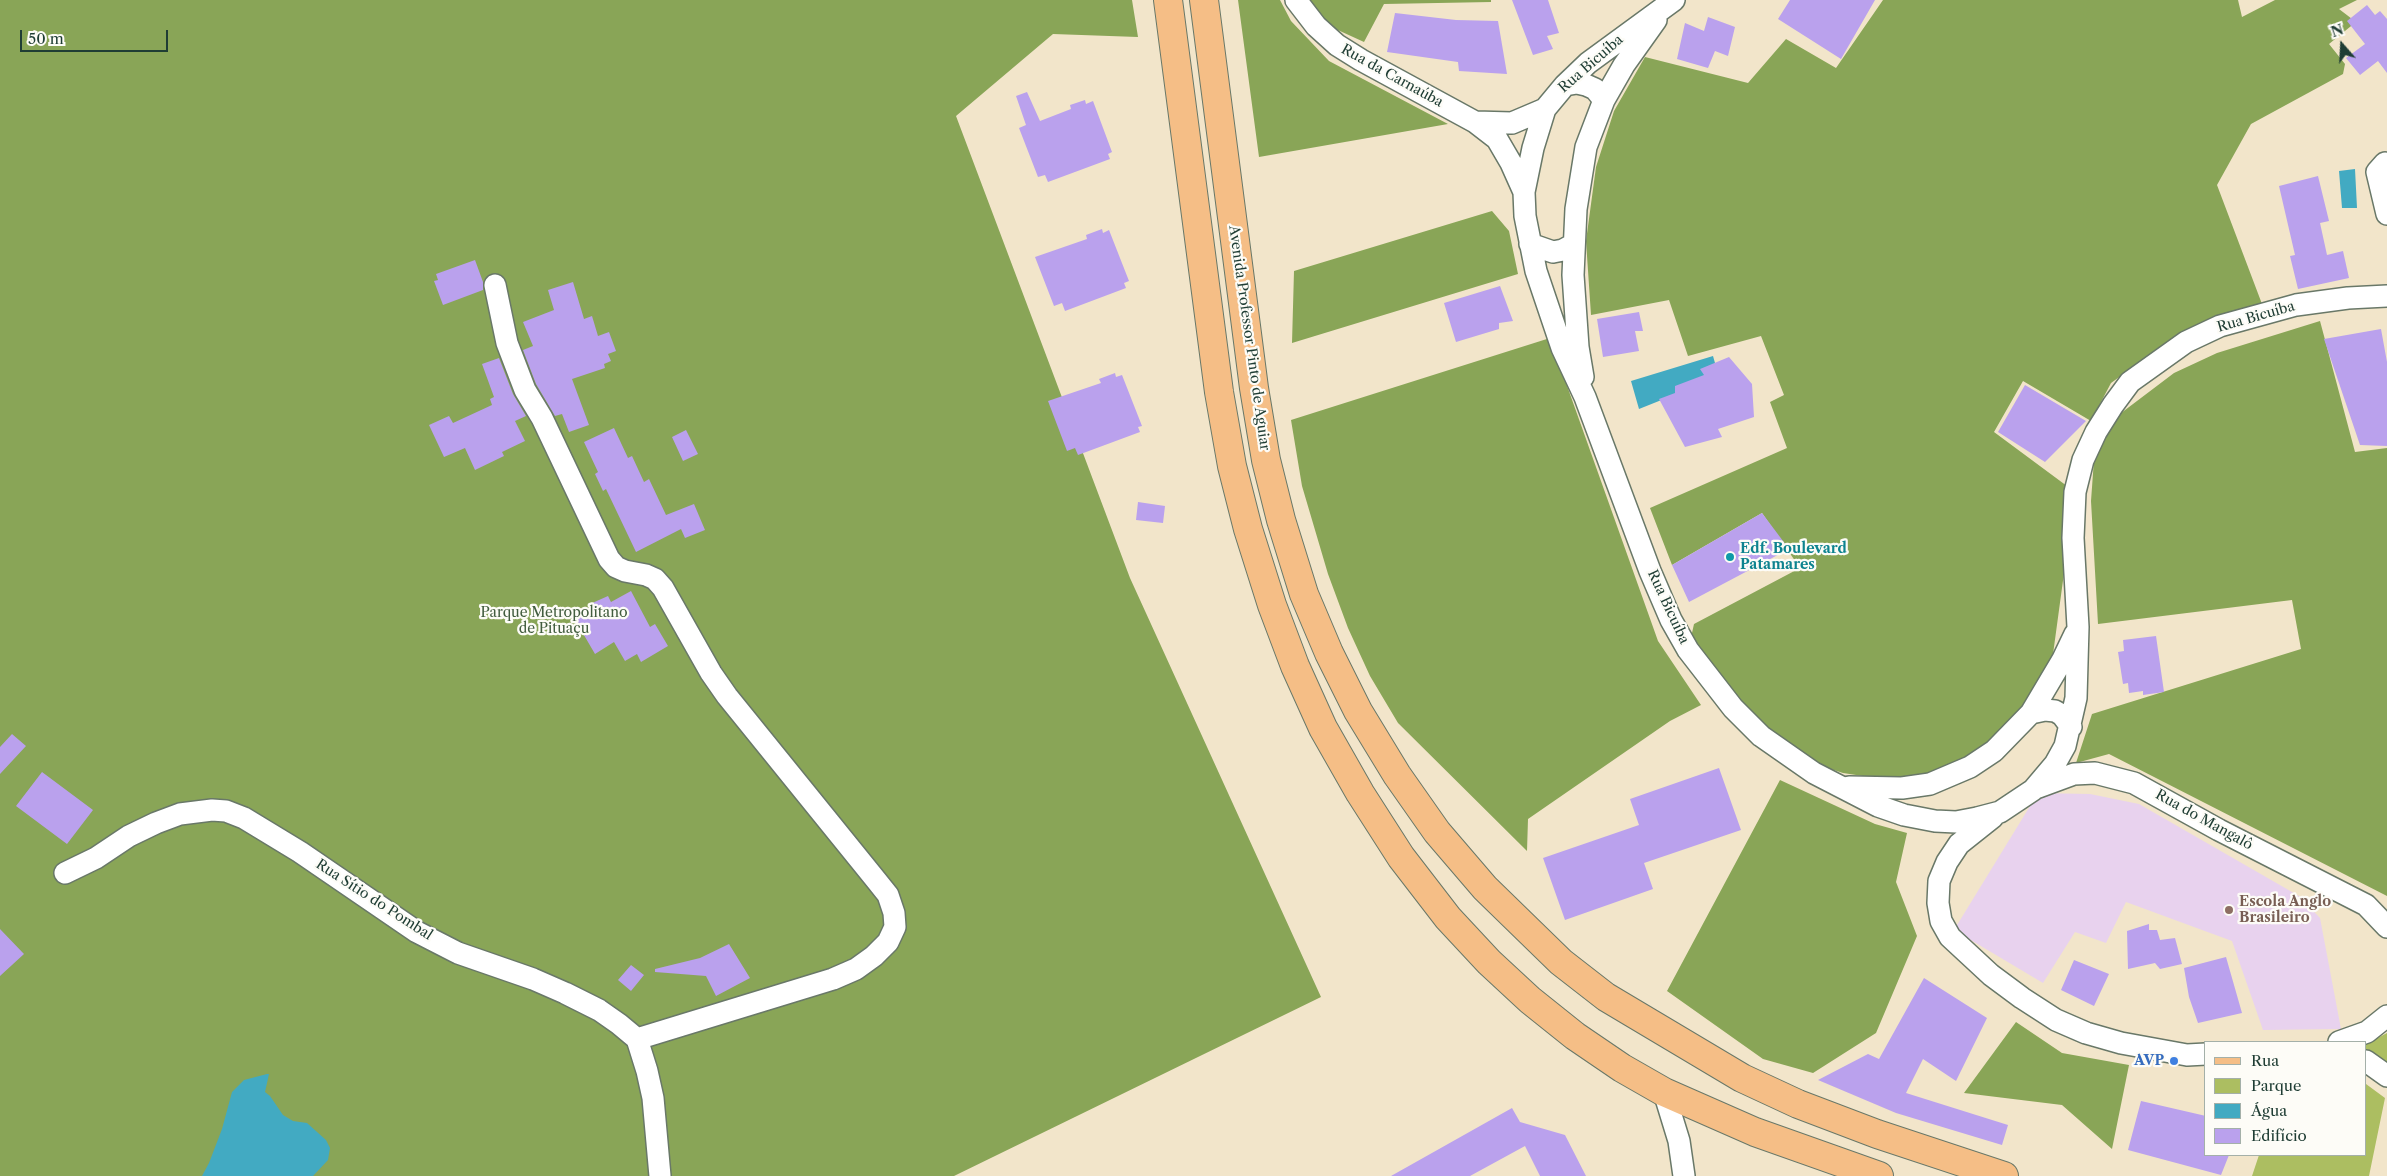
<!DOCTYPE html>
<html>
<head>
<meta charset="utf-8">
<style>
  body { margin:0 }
  #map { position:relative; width:2387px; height:1176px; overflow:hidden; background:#f2e5ca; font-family:"Libre Caslon Text",serif }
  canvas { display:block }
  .legend { position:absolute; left:2204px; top:1041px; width:162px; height:115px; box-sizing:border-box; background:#fdfcf7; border:1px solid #a4b0a9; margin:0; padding:6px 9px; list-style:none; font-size:15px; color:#1f3d34 }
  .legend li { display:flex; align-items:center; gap:10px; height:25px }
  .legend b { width:25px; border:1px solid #a4b0a9 }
  .north { position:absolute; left:2317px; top:20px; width:50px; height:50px; -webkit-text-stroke:4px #fdfcf7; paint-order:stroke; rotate:341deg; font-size:14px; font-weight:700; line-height:20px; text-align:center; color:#1f3d34 }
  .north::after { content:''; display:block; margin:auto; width:18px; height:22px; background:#1f3d34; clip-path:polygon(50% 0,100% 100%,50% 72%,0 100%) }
  .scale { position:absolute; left:20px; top:30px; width:148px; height:22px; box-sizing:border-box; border:2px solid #1f3d34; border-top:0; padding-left:6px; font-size:15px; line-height:18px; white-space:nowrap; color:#1f3d34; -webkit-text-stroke:4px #fdfcf7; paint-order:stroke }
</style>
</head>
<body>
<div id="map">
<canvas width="2387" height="1176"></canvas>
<ul class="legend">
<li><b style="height:6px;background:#f5be86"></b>Rua</li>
<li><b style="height:14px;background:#acbe61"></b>Parque</li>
<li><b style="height:14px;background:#42aac2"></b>Água</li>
<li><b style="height:14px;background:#baa1ed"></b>Edifício</li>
</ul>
<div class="north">N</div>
<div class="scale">50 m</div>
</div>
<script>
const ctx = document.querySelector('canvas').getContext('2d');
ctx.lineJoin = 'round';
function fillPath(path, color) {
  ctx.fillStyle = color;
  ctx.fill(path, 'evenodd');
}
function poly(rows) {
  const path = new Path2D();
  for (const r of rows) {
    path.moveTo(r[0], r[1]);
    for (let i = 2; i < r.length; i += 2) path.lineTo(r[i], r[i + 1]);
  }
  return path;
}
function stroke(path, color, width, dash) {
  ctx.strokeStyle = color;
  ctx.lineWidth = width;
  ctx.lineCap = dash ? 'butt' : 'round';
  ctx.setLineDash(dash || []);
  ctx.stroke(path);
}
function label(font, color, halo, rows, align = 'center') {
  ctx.font = font + ' "Libre Caslon Text",serif';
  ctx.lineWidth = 4.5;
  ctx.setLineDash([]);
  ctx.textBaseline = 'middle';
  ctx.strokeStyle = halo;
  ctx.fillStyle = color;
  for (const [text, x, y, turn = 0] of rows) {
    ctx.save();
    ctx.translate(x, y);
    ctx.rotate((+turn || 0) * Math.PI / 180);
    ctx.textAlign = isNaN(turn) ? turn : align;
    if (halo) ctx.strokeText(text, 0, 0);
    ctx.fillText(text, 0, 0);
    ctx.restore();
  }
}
const built = poly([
  [2038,793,2090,794,2139,804,2299,896,2320,918,2341,1029,2263,1030,2232,941,2126,902,2106,943,2075,932,2043,983,1954,930]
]);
const green = poly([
  [2387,1033,2387,1066,2366,1053,2366,1044],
  [2366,1084,2385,1098,2369,1176,2252,1176,2259,1155,2366,1155]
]);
const forest = poly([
  [0,0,1132,0,1138,37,1053,34,956,116,1130,578,1321,997,954,1176,0,1176],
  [1238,0,1280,0,1291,21,1329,61,1448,124,1259,157],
  [1308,0,1491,0,1491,2,1384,4,1364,42,1329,26],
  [1883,0,2238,0,2242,17,2275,0,2357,0,2339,9,2356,22,2329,44,2345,64,2343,74,2251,124,2217,185,2262,304,2154,352,2111,383,2091,421,2023,381,1994,432,2075,492,2051,669,2022,717,1986,753,1941,773,1889,780,1843,773,1766,748,1688,651,1694,624,1800,568,1762,513,1672,565,1650,508,1787,448,1770,402,1784,395,1761,336,1688,356,1669,300,1591,315,1586,241,1596,167,1614,111,1645,57,1748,83,1786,39,1836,68],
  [1492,211,1509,231,1518,274,1292,343,1294,271],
  [2320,321,2355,452,2387,448,2387,896,2109,754,2076,763,2092,714,2301,649,2292,600,2098,624,2091,501,2096,432,2174,373,2217,353],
  [1550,338,1658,641,1701,705,1670,721,1528,819,1527,851,1398,723,1370,676,1348,628,1328,574,1302,486,1291,420],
  [1780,780,1875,824,1907,833,1896,882,1917,936,1876,1033,1813,1073,1763,1059,1667,991],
  [2016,1022,2062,1053,2129,1065,2112,1149,2062,1105,1964,1093]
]);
const water = poly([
  [2355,169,2357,208,2342,208,2339,171],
  [1713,356,1719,377,1639,409,1631,381],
  [267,1074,269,1074,265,1092,270,1096,283,1115,293,1121,307,1123,326,1140,330,1148,328,1160,313,1176,202,1176,209,1163,222,1129,232,1092,244,1080]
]);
const building = poly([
  [1512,0,1548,0,1559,33,1547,36,1553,49,1533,55],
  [1790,0,1875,0,1841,59,1778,19],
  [2367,5,2375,15,2380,11,2387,19,2387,73,2378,61,2360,75,2346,58,2365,44,2347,21],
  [1395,13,1456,20,1498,21,1507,74,1459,71,1458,62,1387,52],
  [1708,17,1735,27,1728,56,1715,51,1708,68,1677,59,1685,23,1704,31],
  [1027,92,1040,121,1071,109,1070,105,1085,100,1086,104,1093,101,1112,152,1108,154,1110,159,1048,182,1045,175,1038,177,1019,128,1026,125,1016,96],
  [2318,176,2329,221,2320,223,2327,255,2343,251,2349,278,2298,289,2290,256,2295,255,2279,186],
  [1102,229,1103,233,1109,230,1129,281,1124,283,1126,288,1065,311,1062,303,1054,306,1035,257,1087,239,1086,235],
  [475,260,483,282,483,290,443,305,434,281,438,280,436,274],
  [573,282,584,319,592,316,598,336,609,332,616,351,608,354,611,361,604,364,605,368,572,379,589,425,569,432,562,414,555,416,536,384,523,350,533,346,523,322,554,310,548,290],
  [1500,286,1513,321,1499,323,1499,329,1456,342,1444,303],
  [1639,312,1643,331,1635,331,1639,351,1603,357,1597,319],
  [2381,329,2387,362,2387,446,2360,445,2324,339],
  [1729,357,1752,384,1754,417,1718,429,1722,437,1685,447,1659,399,1675,393,1675,386,1704,375,1700,369],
  [499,358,513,394,526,416,515,421,525,441,502,452,504,456,475,470,465,448,444,457,429,425,449,416,453,423,492,405,490,399,494,397,482,364],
  [1115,373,1116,377,1122,375,1142,426,1138,427,1140,432,1078,455,1075,448,1067,451,1048,401,1101,383,1099,379],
  [2025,385,2086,421,2045,462,1998,432],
  [614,428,628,458,632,456,644,482,649,479,666,515,694,504,705,530,685,538,681,529,636,552,606,489,603,491,595,474,598,472,584,442],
  [686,430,698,454,683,461,672,437],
  [1138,502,1165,506,1163,523,1136,520],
  [1762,513,1789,549,1689,602,1672,565],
  [631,591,650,627,655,624,668,646,641,662,637,654,625,661,614,642,595,654,574,618,591,608,590,604,608,596,611,602],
  [2156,636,2164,692,2143,695,2143,691,2129,693,2128,683,2123,684,2118,652,2124,651,2123,640],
  [12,734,26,746,0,774,0,747],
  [1719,768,1741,830,1644,863,1653,889,1565,920,1543,858,1639,825,1630,799],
  [42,772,93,810,67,844,16,806],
  [2149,924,2149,930,2157,930,2160,940,2175,938,2182,964,2160,969,2155,963,2128,969,2127,931],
  [0,929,24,954,0,976],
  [729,944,750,978,716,996,706,976,655,972,655,969,700,958],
  [2226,957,2242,1013,2198,1023,2189,997,2184,968],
  [2074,960,2109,974,2094,1006,2061,990],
  [631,965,644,975,631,991,618,980],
  [1924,978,1987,1018,1956,1081,1923,1059,1906,1093,2008,1125,2002,1145,1896,1113,1818,1080,1868,1054,1879,1059],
  [2141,1101,2206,1116,2206,1155,2229,1155,2221,1175,2128,1150],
  [1512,1108,1520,1122,1565,1135,1586,1176,1540,1176,1525,1146,1470,1176,1391,1176]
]);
const minor = poly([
  [1296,0,1316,26,1337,45,1361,60,1475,122,1497,139,1511,163,1524,192],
  [1674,0,1588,63,1565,85,1545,109,1533,148,1524,192,1525,216,1536,271,1562,348,1585,397,1650,571,1671,620,1688,650,1733,708,1761,736,1814,773,1878,806,1904,815,1935,821,1956,822,1977,818,2000,812,2033,790,2055,764,2065,746,2076,698,2078,627,2073,538,2075,492,2083,460,2096,432,2113,405,2130,382,2186,342,2220,326,2296,305,2348,298,2387,296],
  [1565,85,1577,83,1586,85,1595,89,1604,100],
  [1475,122,1512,123,1545,109],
  [2387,164,2385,163,2377,172,2387,214],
  [1530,244,1553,252,1563,250,1574,244],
  [495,285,507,343,525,390,542,418,609,559,616,567,625,571,646,575,655,579,663,588,711,673,727,696,876,880,888,895,894,913,895,927,888,942,874,956,856,969,833,979,637,1039],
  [1583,377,1578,347,1573,275,1576,209,1586,147,1604,100,1624,65,1656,20],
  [2031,713,2045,710,2055,711,2062,715,2071,727],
  [1849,787,1902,788,1930,784,1970,767,1994,751,2031,713,2063,659,2075,634],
  [2036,788,2074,774,2095,773,2134,783,2219,830,2366,905,2387,927],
  [1993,817,1959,844,1947,862,1939,881,1938,903,1941,921,1950,937,1991,975,2022,998,2056,1020,2086,1033,2121,1043,2187,1055,2206,1054],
  [65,873,96,858,129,836,156,823,180,814,212,810,226,811,244,818,300,852,417,932,458,953,533,979,565,993,599,1010,619,1024,637,1039,647,1071,653,1098,660,1176],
  [2339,1042,2367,1032,2387,1016],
  [2366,1061,2387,1076],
  [1664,1092,1679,1141,1684,1176]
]);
const primary = poly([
  [1168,0,1219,392,1232,466,1248,529,1272,605,1295,666,1323,728,1360,793,1401,857,1448,918,1489,962,1530,1000,1575,1036,1622,1068,1664,1092,1755,1132,1879,1176],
  [1204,0,1254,388,1266,460,1281,520,1304,594,1329,653,1358,711,1397,775,1437,832,1485,888,1561,962,1606,997,1742,1078,1798,1104,1877,1134,2004,1176]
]);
const markers = [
  [1730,557,5,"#0f9aa8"],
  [2229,910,5,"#8d6e63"],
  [2174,1061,5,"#3f7fe0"]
];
const streetNames = [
  ["Rua Bicuíba",1591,64,-41],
  ["Rua da Carnaúba",1392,76,29],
  ["Rua Bicuíba",2256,317,-16],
  ["Avenida Professor Pinto de Aguiar",1249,338,82],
  ["Rua Bicuíba",1668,607,65],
  ["Rua do Mangalô",2204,820,29],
  ["Rua Sítio do Pombal",374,900,33]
];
const cultureNames = [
  ["Edf. Boulevard",1740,549],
  ["Patamares",1740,565]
];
const parkNames = [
  ["Parque Metropolitano",554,613],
  ["de Pituaçu",554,629]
];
const educationNames = [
  ["Escola Anglo",2239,902],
  ["Brasileiro",2239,918]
];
const shopNames = [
  ["AVP",2164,1061]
];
fillPath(built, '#e8d2ee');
fillPath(green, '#acbe61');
fillPath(forest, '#89a557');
fillPath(water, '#42aac2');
fillPath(building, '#baa1ed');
stroke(minor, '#697868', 24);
stroke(primary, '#697868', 30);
stroke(minor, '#fff', 21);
stroke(primary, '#f5be86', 28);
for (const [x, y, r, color] of markers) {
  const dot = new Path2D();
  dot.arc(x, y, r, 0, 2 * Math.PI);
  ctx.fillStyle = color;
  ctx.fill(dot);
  stroke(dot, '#fdfcf7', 2);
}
label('14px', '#1f3d34', '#fdfcf7', streetNames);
label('bold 14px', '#0d838f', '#fdfcf7', cultureNames, 'left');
label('14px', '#425d3f', '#fdfcf7', parkNames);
label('bold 14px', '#785e54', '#fdfcf7', educationNames, 'left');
label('bold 14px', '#366cbe', '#fdfcf7', shopNames, 'right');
</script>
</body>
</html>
